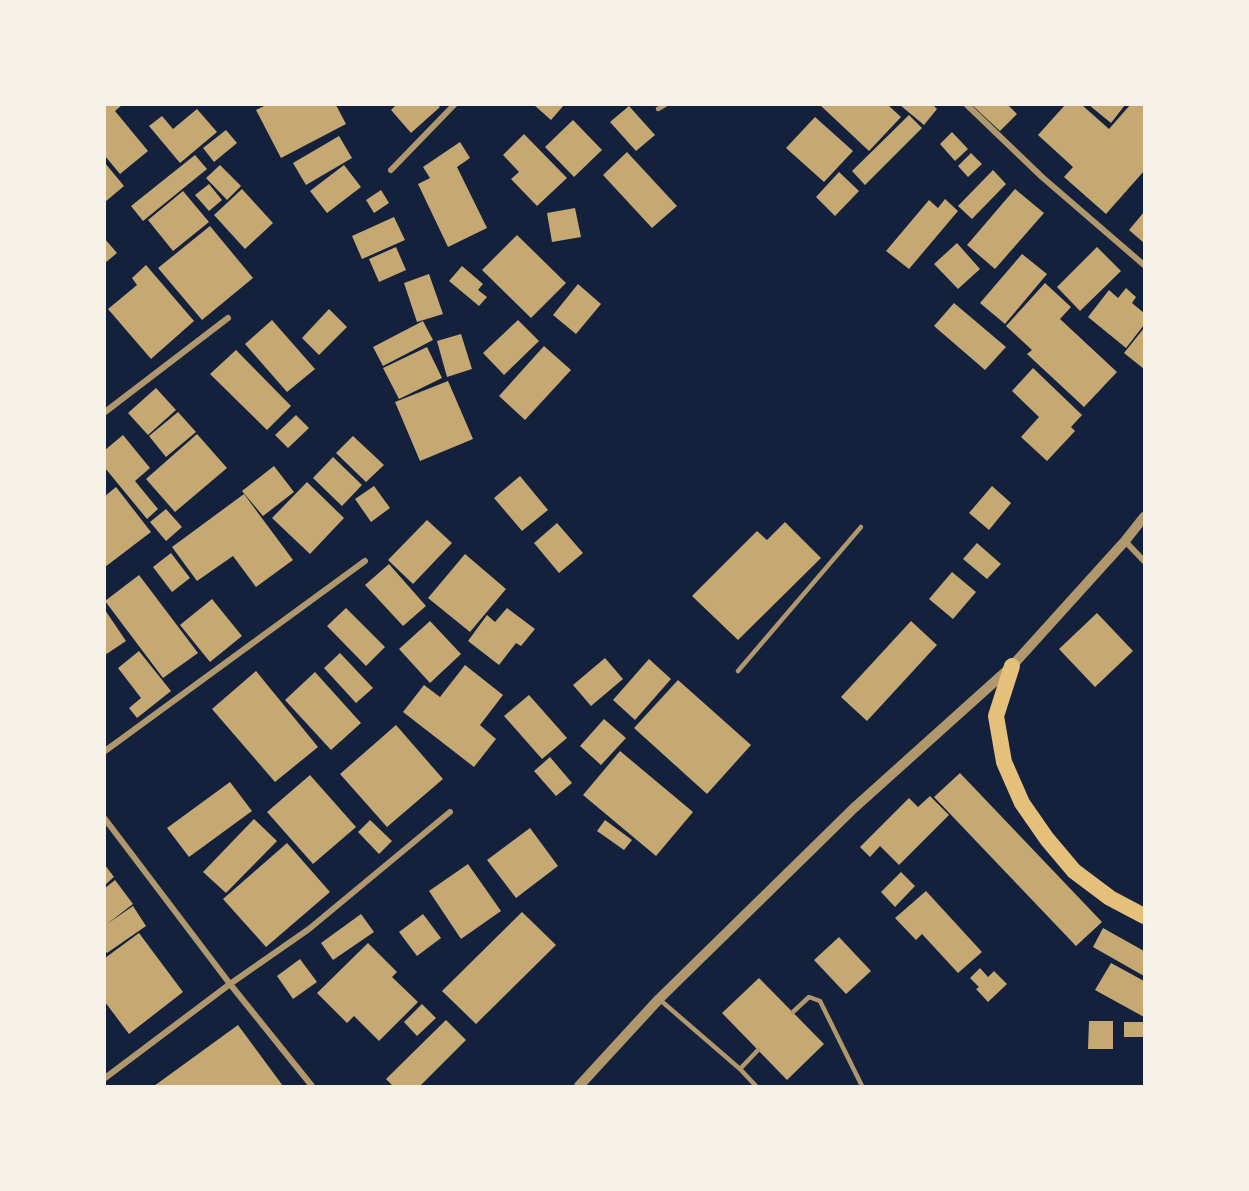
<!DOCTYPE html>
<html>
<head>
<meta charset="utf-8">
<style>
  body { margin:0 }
  #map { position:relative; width:1249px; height:1191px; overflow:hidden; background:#14213d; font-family:Inter,sans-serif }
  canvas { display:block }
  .frame { position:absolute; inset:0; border:106px solid #f6f1e7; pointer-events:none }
</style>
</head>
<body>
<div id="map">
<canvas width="1249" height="1191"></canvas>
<div class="frame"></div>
</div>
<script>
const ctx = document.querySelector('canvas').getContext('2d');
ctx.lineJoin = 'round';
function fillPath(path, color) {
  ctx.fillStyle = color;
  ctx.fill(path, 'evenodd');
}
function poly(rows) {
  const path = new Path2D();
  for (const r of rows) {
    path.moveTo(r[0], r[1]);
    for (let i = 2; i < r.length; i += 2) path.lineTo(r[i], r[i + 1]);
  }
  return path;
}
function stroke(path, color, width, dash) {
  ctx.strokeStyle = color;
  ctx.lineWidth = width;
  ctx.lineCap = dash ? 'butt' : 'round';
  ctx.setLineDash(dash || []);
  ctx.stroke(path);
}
const building = poly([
  [105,105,122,105,115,111,148,151,120,174,105,156],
  [266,105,336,105,346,124,281,158,256,110],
  [396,105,437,105,440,107,411,133,391,110],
  [534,105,564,105,551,120],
  [820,105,888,105,901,117,869,151],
  [900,105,933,105,937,109,924,125],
  [972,105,1008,105,1017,114,1000,131],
  [1065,105,1082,105,1109,129,1130,105,1144,105,1144,171,1106,214,1064,177,1073,167,1038,135],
  [1089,105,1125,105,1111,123],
  [629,106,655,135,636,151,610,122],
  [197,109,217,132,180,163,149,126,162,116,173,129],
  [909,115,922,128,865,185,852,171],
  [815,117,853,151,824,182,786,148],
  [573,120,602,150,574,177,545,147],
  [226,130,237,143,214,162,203,148],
  [952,132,968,149,955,161,940,144],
  [524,134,567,178,537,206,511,179,519,172,503,155],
  [339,136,352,158,306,185,293,163],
  [460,142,470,158,457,167,487,228,448,247,418,184,430,178,423,167],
  [627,152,677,206,652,228,603,175],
  [971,153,982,164,968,177,958,166],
  [195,155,207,169,143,221,131,206],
  [105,163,124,186,105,202],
  [220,165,241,186,227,200,206,178],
  [344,165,361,187,327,213,310,191],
  [993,170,1006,184,972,219,958,206],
  [839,172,859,191,835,216,816,197],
  [209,184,222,200,209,211,195,195],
  [242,189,273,223,245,249,214,215],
  [1015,189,1044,213,995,269,967,245],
  [381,190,389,203,374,213,366,200],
  [183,191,209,222,173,251,148,220],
  [945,199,958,211,909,269,886,251,929,200,938,208],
  [575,208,581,237,552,242,547,213],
  [1144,212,1144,243,1129,230],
  [394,217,405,240,362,259,352,236],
  [210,226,253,278,202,320,158,268],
  [517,235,566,283,531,318,482,270],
  [105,239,117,253,105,263],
  [957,243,980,269,958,289,934,264],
  [396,247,406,270,379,282,369,259],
  [1097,247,1121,271,1080,311,1057,287],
  [1022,254,1047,274,1005,324,980,303],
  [146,265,194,321,151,359,108,309,137,285,132,278],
  [462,266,483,284,478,290,487,297,479,306,449,281],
  [429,274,443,314,417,322,404,283],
  [1045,283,1071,307,1060,319,1117,372,1084,407,1027,354,1032,350,1006,326],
  [578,284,601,304,576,334,553,315],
  [1126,288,1136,297,1132,303,1144,313,1144,325,1126,348,1088,317,1109,290,1118,298],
  [954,303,1006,347,985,370,934,326],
  [329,309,347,327,319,355,302,338],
  [272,320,315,369,287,392,245,344],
  [518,320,539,341,504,375,483,353],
  [423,321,433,340,383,366,373,347],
  [1144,328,1144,369,1124,353],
  [461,334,472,369,447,377,437,341],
  [544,346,571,370,525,420,499,396],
  [427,347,442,378,399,399,383,368],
  [236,350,291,406,267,430,210,374],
  [1033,368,1082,415,1071,427,1075,431,1047,461,1021,437,1039,417,1012,391],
  [448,381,473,439,420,461,395,402],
  [156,388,176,410,148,435,128,413],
  [178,412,196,432,166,457,149,436],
  [296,415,309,428,288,448,275,435],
  [197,434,227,468,175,512,146,479],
  [123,435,150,468,135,481,158,509,147,519,105,468,105,450],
  [353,436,384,465,366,482,336,453],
  [333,457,362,485,342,506,313,478],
  [274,466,294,492,263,516,242,491],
  [520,476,548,510,522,531,494,498],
  [307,482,344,518,310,554,272,518],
  [374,486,390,508,371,522,355,499],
  [992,486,1011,503,989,530,969,513],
  [116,487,151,532,105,567,105,496],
  [244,494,293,560,256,587,233,556,197,581,172,547],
  [166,509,182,527,166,541,150,522],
  [427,520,452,543,413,584,388,560],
  [785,522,821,558,738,640,692,596,757,531,767,540],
  [557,523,583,553,559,573,534,543],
  [977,543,1001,564,987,579,963,559],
  [171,553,190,578,172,592,153,567],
  [465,554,506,589,470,632,428,598],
  [389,564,426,606,403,626,365,585],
  [952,572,976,592,953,619,929,599],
  [139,575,198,653,163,678,105,601],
  [212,599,242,636,210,662,180,625],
  [346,608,385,647,366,666,327,626],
  [507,608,535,629,521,646,516,643,499,665,468,641,487,615,495,622],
  [105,610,126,641,105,655],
  [1097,613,1133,651,1095,687,1059,649],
  [430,621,461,654,430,683,399,649],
  [911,621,937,645,867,721,841,697],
  [139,651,171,691,137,718,129,708,141,698,118,668],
  [340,653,373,688,356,703,324,668],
  [605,658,623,679,591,706,573,685],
  [649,659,671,679,635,720,613,700],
  [465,665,503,695,480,725,496,739,474,767,403,712,424,685,440,697],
  [256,671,318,747,275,782,212,709],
  [315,672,361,723,331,750,285,700],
  [678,680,751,745,707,794,634,728],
  [529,695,567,738,542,759,504,716],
  [604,719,626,738,601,765,580,746],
  [396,725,443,779,387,827,340,774],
  [620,751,693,812,656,856,583,795],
  [550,757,572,783,556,796,534,771],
  [960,773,1102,922,1076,946,934,797],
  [310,775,356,827,313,864,267,812],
  [230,782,252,811,189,857,167,828],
  [930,796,949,815,899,865,880,846,870,857,860,847,909,798,918,807],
  [254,819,277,841,226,893,203,872],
  [370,820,392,841,379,854,358,832],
  [605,820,632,840,624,850,597,831],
  [530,828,558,866,516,898,487,860],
  [287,843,330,892,266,947,223,899],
  [468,864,501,911,461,939,429,891],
  [105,865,114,877,105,885],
  [901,872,915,886,895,907,881,892],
  [115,880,133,904,107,924,133,906,146,926,107,953,105,951,105,888],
  [926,891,982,952,958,973,922,934,916,940,895,918],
  [522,912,556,945,476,1024,442,991],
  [361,914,374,932,333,960,321,943],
  [423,914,441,938,417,956,399,932],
  [1103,928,1144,951,1144,976,1093,947],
  [139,933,183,992,129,1034,105,1002,105,958],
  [839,937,871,971,846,994,814,960],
  [368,943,397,972,392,977,418,1002,379,1041,354,1016,347,1023,317,993],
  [300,959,317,982,293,999,277,976],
  [1111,963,1144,981,1144,1017,1095,990],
  [980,968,988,977,994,971,1007,984,988,1002,976,989,979,987,970,978],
  [759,978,824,1044,787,1080,722,1013],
  [422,1004,436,1018,417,1036,404,1022],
  [446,1020,466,1040,420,1086,393,1086,386,1079],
  [1089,1021,1113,1021,1113,1049,1088,1049],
  [1124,1022,1144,1022,1144,1037,1124,1037],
  [238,1025,283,1086,154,1086]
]);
const service = poly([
  [658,109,665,105],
  [738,671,861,527],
  [659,999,740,1069,756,1086],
  [793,1012,809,997,820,1001,862,1086],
  [740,1069,758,1050]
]);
const minor = poly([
  [967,105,1042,177,1144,265],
  [391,170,454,105],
  [105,412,228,318],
  [1125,541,1144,561],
  [105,751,365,561],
  [105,819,230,984,312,1086],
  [105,1078,230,984,309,929,450,812]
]);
const tertiary = poly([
  [579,1086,659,999,854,808,1012,666,1125,541,1144,517]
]);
const trunk = poly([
  [1012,666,996,716,1004,762,1022,803,1047,839,1074,871,1110,898,1144,916]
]);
fillPath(building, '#c6a872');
stroke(service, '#b1986c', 4.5);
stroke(minor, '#b1986c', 6);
stroke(tertiary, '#b1986c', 10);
stroke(trunk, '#e5c07b', 16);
</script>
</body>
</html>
